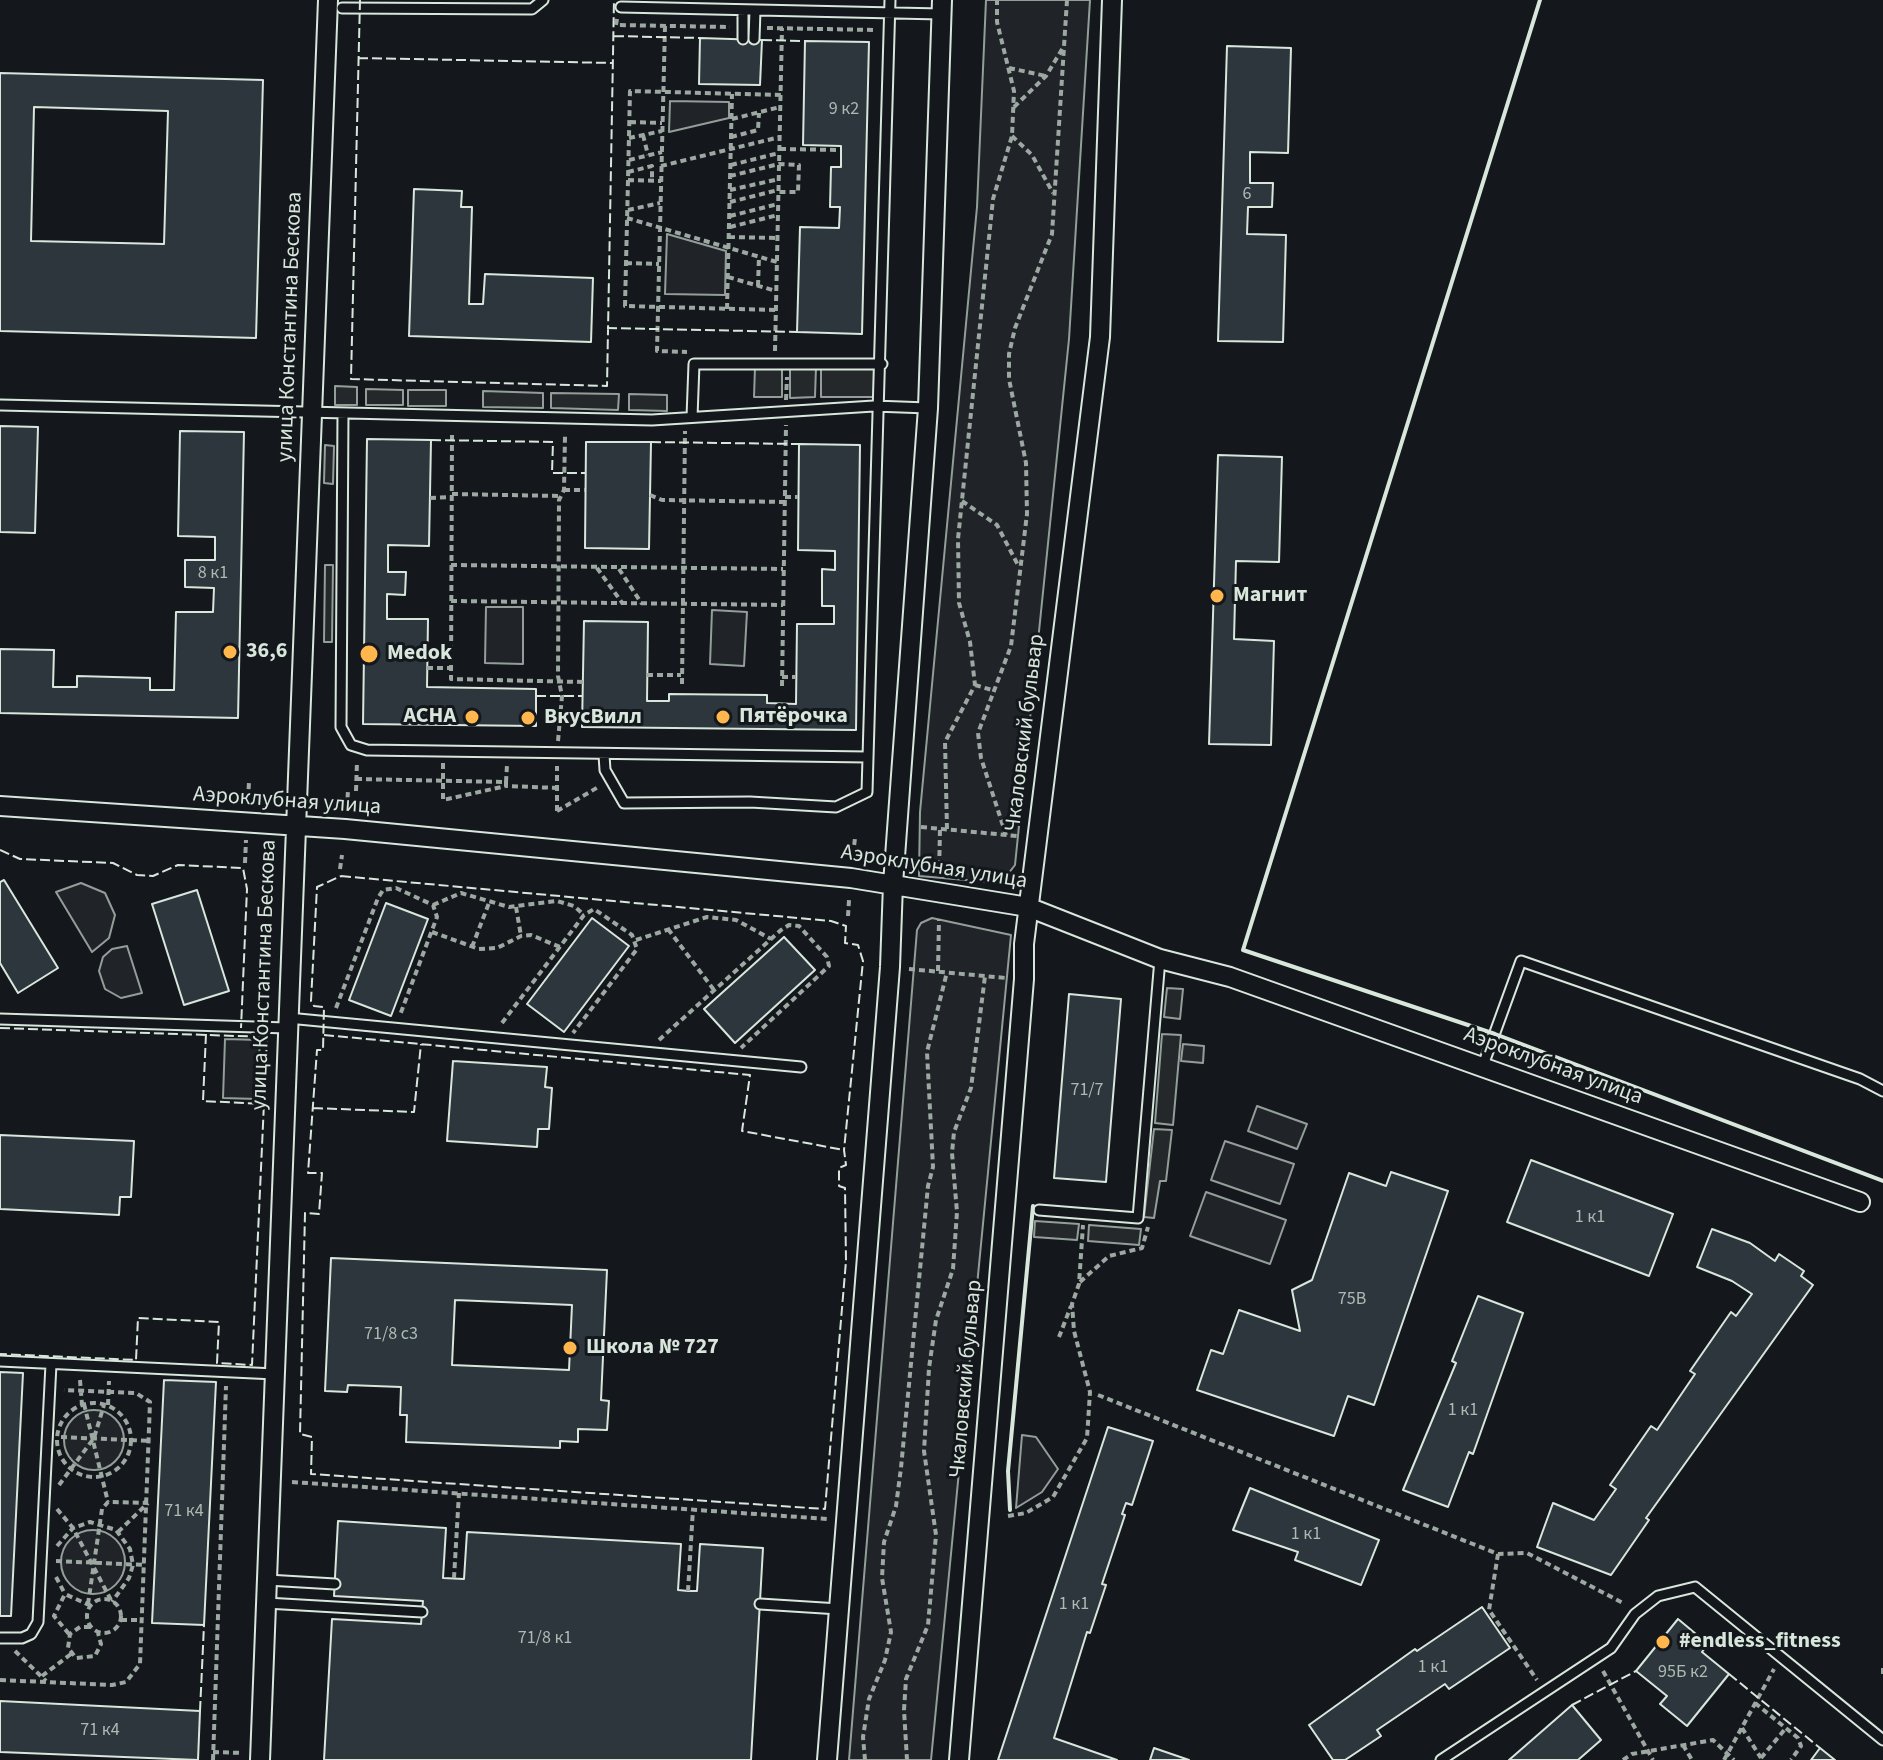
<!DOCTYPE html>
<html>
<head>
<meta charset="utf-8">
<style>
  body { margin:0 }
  canvas { display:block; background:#14181c }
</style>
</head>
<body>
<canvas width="1883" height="1760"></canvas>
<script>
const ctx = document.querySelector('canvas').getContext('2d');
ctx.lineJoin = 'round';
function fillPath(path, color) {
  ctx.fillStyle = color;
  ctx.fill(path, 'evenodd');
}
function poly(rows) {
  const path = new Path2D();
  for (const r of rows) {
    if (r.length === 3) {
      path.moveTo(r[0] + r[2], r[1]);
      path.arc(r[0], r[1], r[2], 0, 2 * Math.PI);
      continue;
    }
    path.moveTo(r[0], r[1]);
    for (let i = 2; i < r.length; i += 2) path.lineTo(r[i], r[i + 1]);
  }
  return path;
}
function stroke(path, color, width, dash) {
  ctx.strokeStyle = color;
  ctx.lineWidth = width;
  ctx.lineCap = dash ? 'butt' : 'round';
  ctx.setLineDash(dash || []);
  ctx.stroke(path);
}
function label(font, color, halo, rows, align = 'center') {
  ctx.font = font + ' "Source Sans 3",sans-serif';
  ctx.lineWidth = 6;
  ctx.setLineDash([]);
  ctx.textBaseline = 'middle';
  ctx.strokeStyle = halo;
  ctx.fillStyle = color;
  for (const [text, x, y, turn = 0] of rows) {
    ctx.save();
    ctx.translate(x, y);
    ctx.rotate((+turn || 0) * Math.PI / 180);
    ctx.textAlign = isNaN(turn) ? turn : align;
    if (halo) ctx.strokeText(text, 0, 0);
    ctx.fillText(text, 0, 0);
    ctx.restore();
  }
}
const green = poly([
  [986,0,1090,0,1069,339,1015,865,1001,883,919,876,920,812,977,207,986,0],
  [670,101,729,102,729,118,669,132,670,101],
  [667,234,726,251,725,295,665,294,667,234],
  [486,607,523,607,523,664,485,663,486,607],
  [712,610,747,612,744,666,710,664,712,610],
  [81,883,105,893,115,915,109,938,92,952,56,892,81,883],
  [932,918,1011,935,931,1760,849,1760,917,930,921,923,932,918],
  [127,946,142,993,121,998,105,989,99,971,103,957,112,949,127,946],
  [225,1039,260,1040,257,1099,223,1098,225,1039],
  [1257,1106,1307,1124,1297,1149,1248,1131,1257,1106],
  [1225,1141,1294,1164,1280,1204,1211,1180,1225,1141],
  [1206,1192,1286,1220,1270,1264,1190,1236,1206,1192],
  [94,1440,30],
  [1022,1435,1036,1437,1058,1469,1042,1492,1016,1508,1022,1435],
  [93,1562,32]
]);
const parking = poly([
  [755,367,782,367,782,397,754,397,755,367],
  [790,367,816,367,815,397,790,398,790,367],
  [821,367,874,367,874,397,821,397,821,367],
  [335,386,357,387,357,405,335,405,335,386],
  [366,389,403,390,403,405,366,405,366,389],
  [408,390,446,390,446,406,408,406,408,390],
  [483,391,543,393,543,408,483,407,483,391],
  [551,393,619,394,618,410,551,408,551,393],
  [629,394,667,395,667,411,629,410,629,394],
  [325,445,334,446,333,484,324,483,325,445],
  [325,565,333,565,332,642,324,642,325,565],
  [1167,988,1183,989,1180,1019,1164,1017,1167,988],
  [1162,1034,1181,1035,1173,1125,1155,1123,1162,1034],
  [1183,1044,1204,1046,1203,1063,1181,1061,1183,1044],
  [1154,1129,1172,1130,1166,1181,1160,1181,1154,1218,1144,1217,1154,1129],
  [1035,1221,1079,1224,1077,1240,1034,1237,1035,1221],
  [1089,1225,1141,1229,1139,1245,1088,1241,1089,1225]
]);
const building = poly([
  [700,38,762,40,760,85,699,84,700,38],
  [805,41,869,42,862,334,797,332,800,227,839,228,840,207,830,207,831,167,841,167,841,146,803,145,805,41],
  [1227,46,1291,48,1288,153,1250,152,1250,183,1273,183,1272,207,1248,207,1247,234,1286,235,1283,342,1218,341,1227,46],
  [0,73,263,80,256,338,0,331,0,73],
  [34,107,168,111,164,244,31,241,34,107],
  [414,189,462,191,461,207,472,207,469,304,483,304,485,274,593,278,591,342,409,336,414,189],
  [0,426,38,427,35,533,0,532,0,426],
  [180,431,244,432,238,718,0,713,0,649,54,650,53,687,77,687,77,676,150,678,150,690,174,690,176,612,213,612,214,588,185,587,185,560,215,560,215,537,178,536,180,431],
  [367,439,431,440,429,546,388,545,388,572,406,572,405,595,387,594,387,619,428,619,427,687,536,689,536,726,363,724,367,439],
  [586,442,651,442,649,549,585,548,586,442],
  [799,444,860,445,856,730,582,727,584,621,648,622,647,701,669,701,669,694,767,695,767,703,796,704,797,624,834,624,834,606,822,606,822,569,835,570,835,551,798,550,799,444],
  [1218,455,1282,457,1279,562,1236,561,1234,639,1274,641,1271,745,1209,744,1218,455],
  [4,880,58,968,18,993,0,963,0,882,4,880],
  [197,890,229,991,184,1005,152,904,197,890],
  [386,903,428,919,391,1016,349,1000,386,903],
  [592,918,629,946,564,1032,527,1004,592,918],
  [784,937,815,970,735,1043,704,1009,784,937],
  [1069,994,1121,999,1106,1182,1054,1178,1069,994],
  [453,1061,547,1067,545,1087,552,1088,549,1129,538,1129,537,1147,447,1141,453,1061],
  [0,1135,134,1141,131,1197,120,1197,119,1215,0,1209,0,1135],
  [1531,1160,1673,1214,1649,1276,1507,1222,1531,1160],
  [1391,1172,1448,1191,1374,1405,1348,1396,1334,1436,1197,1390,1211,1350,1223,1354,1239,1310,1300,1331,1292,1290,1312,1280,1349,1173,1386,1186,1391,1172],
  [1712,1229,1750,1243,1775,1261,1779,1254,1804,1271,1801,1276,1813,1285,1646,1518,1649,1520,1611,1575,1537,1547,1553,1503,1594,1520,1616,1489,1610,1485,1651,1426,1657,1430,1695,1374,1690,1371,1731,1312,1736,1316,1752,1294,1732,1281,1697,1267,1712,1229],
  [331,1258,607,1270,601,1400,609,1401,607,1430,578,1429,578,1442,560,1441,560,1448,406,1442,407,1415,400,1415,401,1387,348,1385,347,1392,325,1391,331,1258],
  [455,1300,572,1305,569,1370,452,1365,455,1300],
  [1478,1296,1523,1313,1473,1454,1469,1452,1448,1507,1403,1490,1456,1363,1452,1361,1478,1296],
  [0,1372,23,1373,11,1616,0,1616,0,1372],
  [164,1380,216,1382,204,1625,152,1623,164,1380],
  [1108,1427,1153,1441,1132,1505,1126,1503,1122,1514,1125,1515,1102,1584,1106,1585,1090,1633,1087,1632,1054,1738,1117,1760,998,1760,1108,1427],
  [1250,1488,1379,1540,1361,1585,1295,1560,1298,1552,1233,1530,1250,1488],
  [338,1521,446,1528,443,1578,464,1579,467,1532,681,1544,678,1590,688,1591,697,1591,700,1544,763,1548,751,1760,324,1760,332,1619,421,1624,423,1601,334,1596,338,1521],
  [1482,1607,1510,1648,1449,1689,1445,1684,1377,1730,1381,1736,1345,1760,1333,1760,1309,1725,1415,1649,1417,1651,1482,1607],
  [1678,1619,1708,1644,1702,1652,1729,1674,1687,1726,1660,1704,1667,1696,1636,1671,1678,1619],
  [0,1701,200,1711,198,1760,0,1752,0,1701],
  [1572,1705,1601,1740,1578,1760,1509,1760,1572,1705],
  [1154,1748,1189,1760,1150,1760,1154,1748],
  [1820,1748,1835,1760,1811,1760,1820,1748]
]);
const path = poly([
  [617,19,616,25,730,27],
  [665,26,657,351,687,352],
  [767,28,874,30],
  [1009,68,1046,76],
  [1014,107,1046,76,1064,46],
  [732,119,780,107],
  [630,122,662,123],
  [643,135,648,155],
  [1012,136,1032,155,1053,193],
  [731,137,758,130,759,113],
  [629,138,662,131],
  [780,149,838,150],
  [629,160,662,152],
  [731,165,779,153],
  [661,166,780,137],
  [628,172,652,166,652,181],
  [730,176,779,164,799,165,798,192,778,192],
  [628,180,661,181],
  [730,190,779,179],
  [730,202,778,190],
  [628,210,660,203],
  [730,216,778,204],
  [627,218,777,262],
  [730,227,778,215],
  [729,237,777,238],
  [626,263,659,264],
  [728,277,776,291],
  [758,286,759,256],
  [727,309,732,94],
  [775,310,625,306,628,180,630,91,781,95],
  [775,351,782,28],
  [786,400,787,377],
  [452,435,451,679,583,682],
  [564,490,585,490],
  [452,494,561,496],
  [650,495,662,500,784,502],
  [785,497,798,497],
  [430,498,451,497],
  [962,501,997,525,1019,567],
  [451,565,783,569],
  [597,568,623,604],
  [619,569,642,604],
  [451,601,783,605],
  [427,668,452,668],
  [647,675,681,675],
  [782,677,796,677],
  [682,684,685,431],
  [975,685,992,690],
  [782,686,786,425],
  [558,741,562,696,558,676,559,500,564,490,565,436],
  [443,763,443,800,506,786],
  [356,779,506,782,506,786,558,788],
  [506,782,507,765],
  [356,791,357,762],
  [248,799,249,782],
  [347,808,348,790],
  [557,811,557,766],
  [557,811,600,786],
  [921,827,1017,836],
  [947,829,945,742,975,685,970,642,959,603,958,539,993,199,1012,136,1014,91,997,22,997,0],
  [1006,835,981,758,978,733,1011,646,1027,514,1026,463,1009,379,1009,354,1015,328,1052,234,1067,0],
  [853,855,855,838],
  [245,863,246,840],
  [340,869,342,855],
  [939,876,940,829],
  [433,905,461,893,509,907,557,901,574,906,584,915],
  [516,907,521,936],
  [848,916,849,900],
  [668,929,714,990],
  [432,932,479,949,497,948,521,936,531,935,560,947],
  [636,940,707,917,736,920,771,939],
  [472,947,489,903],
  [909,969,1006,978],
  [938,971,939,919],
  [336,1008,378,898,383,890,396,888,433,905,437,917,400,1015],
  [502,1023,584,915,594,909,632,935,637,949,573,1033],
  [659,1040,781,930,789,925,799,926,827,957,829,966,741,1048],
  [1080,1282,1109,1256,1142,1248,1148,1227],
  [1059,1337,1071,1306],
  [80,1380,82,1405],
  [1098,1395,1498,1554,1527,1553,1625,1604],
  [94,1440,37],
  [84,1404,108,1502],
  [108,1405,109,1381],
  [61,1437,151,1441],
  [292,1482,828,1519],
  [59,1485,94,1438,104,1405],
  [57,1509,73,1528,112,1602],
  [1008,1516,1026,1513,1053,1497,1087,1438,1090,1392,1074,1331,1072,1304,1079,1284,1083,1225],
  [118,1532,148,1503],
  [57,1546,73,1528,90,1522,116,1530,130,1549,133,1565,129,1578,112,1602],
  [1498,1554,1489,1610,1537,1680],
  [56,1561,145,1565],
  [56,1577,65,1594],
  [454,1578,459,1493],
  [688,1591,693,1509],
  [104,1616,17],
  [88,1604,102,1509,108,1502,148,1503],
  [121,1620,142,1620],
  [90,1627,80,1627,70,1634,68,1648,76,1658,95,1656,101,1644,98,1633],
  [69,1634,54,1616,65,1594,89,1605],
  [15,1651,46,1681],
  [1883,1668,1883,1674],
  [1603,1671,1653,1760],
  [42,1676,71,1654],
  [0,1680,112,1685,126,1682,140,1664,150,1402,136,1393,64,1390],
  [1755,1703,1798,1738,1801,1746,1791,1760],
  [1742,1728,1761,1758],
  [1683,1745,1692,1760],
  [213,1752,243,1753],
  [1761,1758,1786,1728],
  [213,1760,226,1386],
  [865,1760,863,1737,869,1699,885,1660,891,1632,882,1578,884,1542,896,1506,901,1468,928,1186,933,1167,927,1052,947,972],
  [907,1760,904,1710,906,1679,928,1625,936,1535,924,1451,929,1368,936,1320,953,1269,957,1212,952,1153,954,1132,971,1088,985,976],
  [1623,1760,1632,1754,1713,1740,1734,1760],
  [1724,1760,1774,1669]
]);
const service = poly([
  [621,7,941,14],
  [342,8,532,9,543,0],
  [743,39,743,10],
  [754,39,755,10],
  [0,405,652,420,874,406,928,408],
  [343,413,341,727,351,745,367,750,867,757],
  [692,417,694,364,882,364],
  [604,755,605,770,624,803,750,802,836,807,867,792,890,0],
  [288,1018,801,1067],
  [0,1019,287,1028],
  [1482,1068,1521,961,1860,1079,1883,1091],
  [1039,1210,1138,1218,1160,959],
  [0,1361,275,1374],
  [267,1580,335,1584],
  [266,1603,422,1612],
  [760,1604,839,1609],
  [0,1638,22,1638,31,1634,38,1622,51,1364],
  [1441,1760,1611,1648,1635,1614,1658,1596,1695,1587,1883,1740]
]);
const minor = poly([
  [0,806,345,829,851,878,1028,907,1160,959,1230,977,1860,1202],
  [260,1760,328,0],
  [827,1760,890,967,893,884,928,408,942,0],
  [959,1760,1024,979,1024,944,1100,337,1112,0]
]);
const fence = poly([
  [360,0,351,379,607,386,614,0],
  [614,36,700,38],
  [762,40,805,41],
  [358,58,613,63],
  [607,328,797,332],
  [431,440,553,442,552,473,586,473],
  [651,442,799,444],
  [536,696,583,696],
  [0,850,20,859,113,863,137,875,153,876,178,865,243,868,247,889,241,1028],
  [341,876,831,921,846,926,845,943,858,945,863,961,844,1150,846,1165,839,1168,839,1186,845,1188,846,1261,825,1509,311,1474,312,1437,300,1434,305,1213,319,1214,322,1173,308,1173,317,1050,323,1050,324,1007,314,1006,311,1001,317,887,341,876],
  [0,1028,267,1037,252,1365,217,1363,219,1322,138,1318,136,1360,0,1354],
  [206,1034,203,1101,264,1104],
  [324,1035,750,1075,742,1131,844,1150],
  [313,1108,414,1112,421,1044],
  [1729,1674,1820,1748],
  [1572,1705,1636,1671],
  [200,1711,204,1625]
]);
const wall = poly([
  [1540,0,1243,950,1495,1034,1883,1181],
  [1010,1510,1008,1471,1033,1206]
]);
const markers = [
  [1217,596,8,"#ffb74d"],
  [230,652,8,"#ffb74d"],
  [369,654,10,"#ffb74d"],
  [472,717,8,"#ffb74d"],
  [723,717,8,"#ffb74d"],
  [528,718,8,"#ffb74d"],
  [570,1348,8,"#ffb74d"],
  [1663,1642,8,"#ffb74d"]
];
const numberNames = [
  ["9 к2",844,110],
  ["6",1247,195],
  ["8 к1",213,574],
  ["71/7",1087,1091],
  ["1 к1",1590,1218],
  ["75В",1352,1300],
  ["71/8 с3",391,1335],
  ["1 к1",1463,1411],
  ["71 к4",184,1512],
  ["1 к1",1306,1535],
  ["1 к1",1074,1605],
  ["71/8 к1",545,1639],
  ["1 к1",1433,1668],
  ["95Б к2",1683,1673],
  ["71 к4",100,1731]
];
const streetNames = [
  ["улица Константина Бескова",291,327,-88],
  ["Чкаловский бульвар",1026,733,-83],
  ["Аэроклубная улица",287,802,4],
  ["Аэроклубная улица",934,868,9],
  ["улица Константина Бескова",265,975,-88],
  ["Аэроклубная улица",1553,1067,20],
  ["Чкаловский бульвар",967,1379,-85]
];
const poiNames = [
  ["Магнит",1233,596],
  ["36,6",246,652],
  ["Medok",387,654],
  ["АСНА",456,717,"right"],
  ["Пятёрочка",739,717],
  ["ВкусВилл",544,718],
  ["Школа № 727",586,1348],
  ["#endless_fitness",1679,1642]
];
fillPath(green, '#202428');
stroke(green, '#939e99', 2);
fillPath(parking, '#24282b');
stroke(parking, '#939e99', 2);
fillPath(building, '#2c363c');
stroke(building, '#d8e6dc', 2);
stroke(service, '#d8e6dc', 13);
stroke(minor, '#d8e6dc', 22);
stroke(path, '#9da8a2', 4, [6, 4]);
stroke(service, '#14181c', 9);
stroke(minor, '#14181c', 18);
stroke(fence, '#d8e6dc', 2, [10, 4]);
stroke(wall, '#d8e6dc', 4);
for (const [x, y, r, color] of markers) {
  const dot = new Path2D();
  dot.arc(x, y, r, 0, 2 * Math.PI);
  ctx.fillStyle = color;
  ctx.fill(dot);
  stroke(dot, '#14181c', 3);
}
label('18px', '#adbab4', null, numberNames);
label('22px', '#d8e6dc', '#14181c', streetNames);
label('bold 22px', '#d8e6dc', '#14181c', poiNames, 'left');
</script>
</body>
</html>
